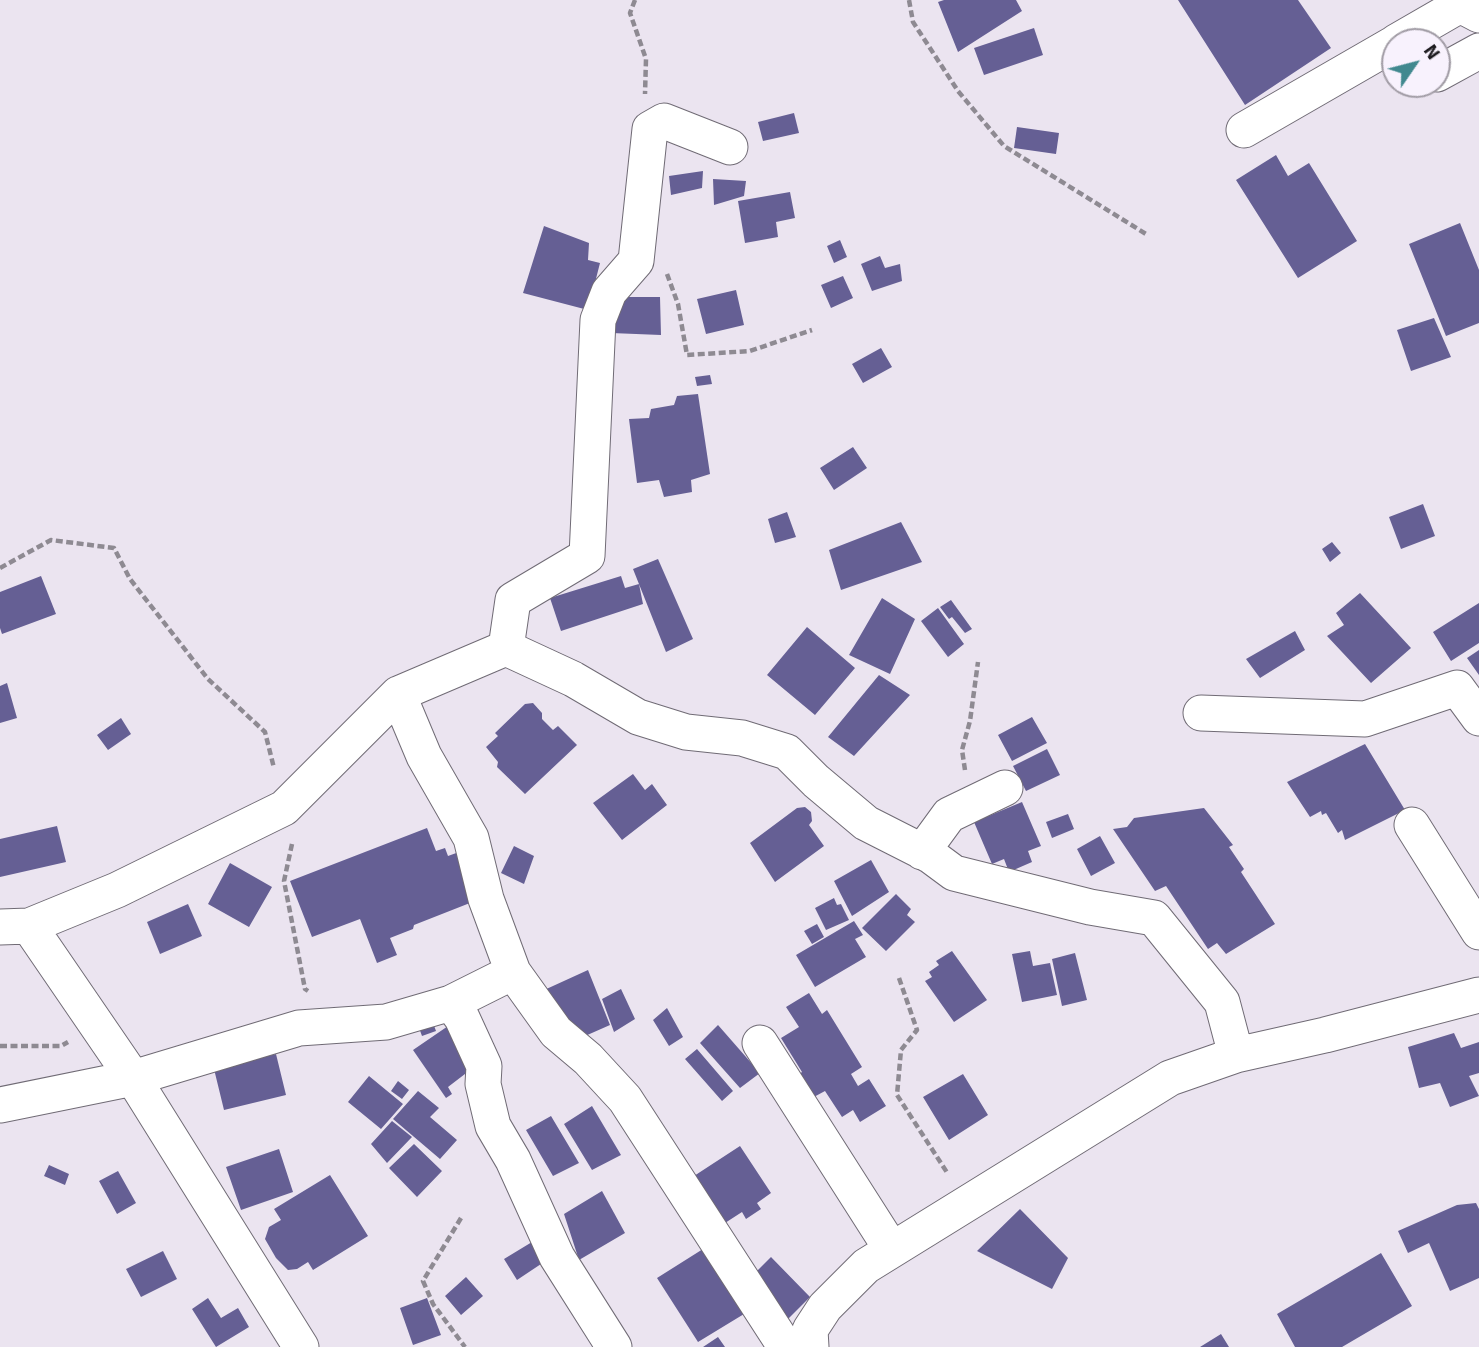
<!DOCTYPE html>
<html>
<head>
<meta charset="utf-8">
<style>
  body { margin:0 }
  #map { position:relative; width:1479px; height:1347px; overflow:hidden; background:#ebe4f0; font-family:Signika,sans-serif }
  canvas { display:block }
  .north { position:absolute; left:1381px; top:28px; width:70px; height:70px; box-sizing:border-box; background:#f8f2fd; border:2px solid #a19ca5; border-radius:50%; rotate:55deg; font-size:19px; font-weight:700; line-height:28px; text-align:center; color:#1e1c20 }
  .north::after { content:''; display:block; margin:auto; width:24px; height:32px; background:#41898f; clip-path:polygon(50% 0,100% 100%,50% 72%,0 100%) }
</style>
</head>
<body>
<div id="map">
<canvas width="1479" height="1347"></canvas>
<div class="north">N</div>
</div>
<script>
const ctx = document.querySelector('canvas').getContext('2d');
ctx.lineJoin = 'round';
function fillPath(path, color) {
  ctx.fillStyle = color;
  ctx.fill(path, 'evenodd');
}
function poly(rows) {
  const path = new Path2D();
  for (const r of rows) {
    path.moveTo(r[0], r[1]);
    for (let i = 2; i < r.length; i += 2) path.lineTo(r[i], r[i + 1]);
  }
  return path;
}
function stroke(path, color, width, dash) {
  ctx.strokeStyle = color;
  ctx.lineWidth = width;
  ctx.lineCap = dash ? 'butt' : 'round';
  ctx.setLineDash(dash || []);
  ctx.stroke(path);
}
const building = poly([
  [944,0,1016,0,1022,11,958,52,938,2],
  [1178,0,1298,0,1331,48,1245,105],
  [1034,28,1043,55,984,75,974,48],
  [794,113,799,133,763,141,758,122],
  [1017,127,1059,133,1056,154,1014,148],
  [1276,155,1288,176,1309,163,1357,241,1298,278,1236,180],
  [703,171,702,188,671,195,669,176],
  [713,179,746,181,744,196,714,205],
  [790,192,795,218,776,222,778,237,745,243,738,201],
  [1460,223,1479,270,1479,323,1446,336,1409,244],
  [544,226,589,243,588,260,600,263,588,310,523,293],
  [840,240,847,257,834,263,827,246],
  [880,256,885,268,900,264,902,281,872,291,861,264],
  [843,276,853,298,831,308,821,285],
  [736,290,744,325,706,334,697,299],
  [615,297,660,297,661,335,611,333],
  [1434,318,1451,357,1411,371,1397,330],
  [881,348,892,367,863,383,852,364],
  [710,375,712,384,697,386,695,377],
  [698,394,710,474,691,480,692,492,664,497,659,480,637,483,629,419,649,418,651,409,674,405,677,396],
  [853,447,867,468,834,490,820,468],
  [1423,504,1435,536,1401,549,1389,517],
  [787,512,796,537,775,543,768,519],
  [901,522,922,562,841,590,829,550],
  [1332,542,1341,553,1330,562,1322,549],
  [658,559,693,639,666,652,633,569],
  [41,576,56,614,2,634,0,628,0,592],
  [621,576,625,588,639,584,643,604,561,631,550,598],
  [1360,593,1411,648,1371,683,1327,636,1344,625,1336,613],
  [882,598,915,619,890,674,849,655],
  [951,600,972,629,965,633,952,617,949,619,940,607],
  [1479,603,1479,643,1451,661,1433,632],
  [938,608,964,644,948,657,921,621],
  [807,627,855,668,815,715,767,675],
  [1295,631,1305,650,1260,678,1246,659],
  [1479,650,1479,675,1467,658],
  [879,675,910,695,854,756,828,737],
  [7,683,17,718,0,723,0,686],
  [533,703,542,713,542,719,553,730,558,726,577,745,525,794,497,767,498,762,486,747,498,736,495,733,525,704],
  [1032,717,1047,743,1012,761,998,735],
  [121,718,131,734,108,750,97,735],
  [1365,744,1405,810,1345,840,1342,830,1338,833,1326,813,1322,815,1321,811,1310,817,1287,782],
  [1047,749,1060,775,1026,791,1013,766],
  [633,774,645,790,652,784,667,805,622,840,593,803],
  [1022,802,1041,846,1028,851,1032,862,1009,872,1004,859,992,864,974,822],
  [805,807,811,812,812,821,809,825,824,846,775,882,750,843,797,808],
  [1204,808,1233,845,1229,847,1244,869,1241,872,1275,924,1226,954,1217,943,1208,949,1166,886,1155,891,1113,829,1127,827,1134,818],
  [1068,814,1074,829,1052,838,1046,822],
  [57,826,66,862,0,877,0,839],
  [427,828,436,851,445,848,448,856,459,852,475,901,414,925,413,929,390,938,397,955,377,963,360,919,312,937,290,881],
  [1100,836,1115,863,1091,876,1077,849],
  [514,846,534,856,524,884,501,873],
  [871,860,889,892,852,916,834,881],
  [230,863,272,887,249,927,208,904],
  [896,894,911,909,907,915,915,922,886,951,862,928],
  [834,898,837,905,841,904,849,920,826,930,815,908],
  [188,904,202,936,160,954,147,922],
  [854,921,863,935,855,939,866,957,815,987,796,955],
  [817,924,824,937,812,944,804,931],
  [952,951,987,1000,954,1022,925,981,932,977,929,972,939,965,936,961],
  [1030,951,1033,966,1050,963,1057,995,1022,1002,1012,954],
  [1075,953,1087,1000,1062,1006,1052,959],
  [588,970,610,1025,576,1040,542,991],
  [621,989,635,1019,614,1032,602,999],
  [809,993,822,1014,827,1010,862,1067,851,1074,858,1086,869,1079,886,1106,860,1122,853,1110,842,1117,825,1091,812,1098,798,1075,802,1072,781,1038,799,1027,786,1007],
  [667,1008,683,1037,669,1046,653,1020],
  [432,1020,436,1031,422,1036,418,1025],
  [451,1024,478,1064,448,1087,452,1094,446,1098,413,1050],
  [718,1025,760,1073,740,1088,700,1043],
  [1454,1033,1461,1048,1479,1042,1479,1073,1469,1076,1479,1096,1450,1107,1440,1083,1419,1088,1408,1047],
  [697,1049,733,1091,722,1101,685,1059],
  [276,1054,286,1095,224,1110,214,1069],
  [963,1074,988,1115,949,1140,923,1097],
  [369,1076,403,1104,381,1129,348,1102],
  [398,1081,409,1090,402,1099,391,1091],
  [418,1091,439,1108,430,1117,457,1140,440,1159,393,1119],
  [592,1106,621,1155,592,1170,564,1124],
  [551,1116,579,1163,553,1176,526,1130],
  [392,1121,412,1137,387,1163,371,1144],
  [414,1144,442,1171,417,1197,389,1168],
  [740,1146,771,1193,757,1203,761,1209,746,1219,742,1212,725,1223,694,1176],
  [279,1149,293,1192,241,1210,226,1167],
  [49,1165,69,1174,65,1185,44,1176],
  [118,1171,136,1203,117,1214,99,1181],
  [330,1175,368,1236,313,1270,308,1262,297,1269,288,1270,276,1258,265,1239,269,1227,281,1220,274,1209],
  [602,1191,625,1233,579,1260,564,1214],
  [1476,1203,1479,1209,1479,1278,1450,1291,1429,1243,1408,1253,1398,1231,1457,1205],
  [1020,1209,1068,1258,1052,1289,977,1251],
  [532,1242,544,1262,517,1280,504,1259],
  [703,1249,744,1314,698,1342,657,1278],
  [163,1251,177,1279,141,1297,126,1269],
  [1381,1253,1412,1306,1342,1347,1295,1347,1277,1314],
  [771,1257,810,1297,788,1319,749,1279],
  [466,1277,483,1296,461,1315,445,1296],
  [208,1298,221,1318,238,1308,249,1327,216,1347,192,1309],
  [427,1298,441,1335,413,1345,400,1308],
  [1221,1334,1229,1347,1200,1347],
  [718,1337,725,1347,703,1347]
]);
const path = poly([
  [635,0,630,13,646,59,645,94],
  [909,0,913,22,958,91,1004,146,1146,234],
  [667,274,678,304,687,355,750,351,812,330],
  [0,568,51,540,114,548,130,579,208,679,265,732,274,768],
  [965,770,962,750,970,721,978,662],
  [292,844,284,881,305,989,308,991],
  [899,978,917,1030,901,1050,897,1095,948,1174],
  [0,1046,61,1046,68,1042],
  [461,1218,423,1281,433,1304,465,1347]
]);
const minor = poly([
  [1396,42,1460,5,1479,15],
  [1437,74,1479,51],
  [1244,130,1395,43],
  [506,648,513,600,587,556,598,320,609,292,636,261,650,129,664,121,730,147],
  [1201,713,1365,719,1457,688,1479,718],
  [1412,825,1479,932],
  [922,852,949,815,1005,788],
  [29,926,133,1078,301,1347],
  [0,927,29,926,117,890,284,808,398,694,506,648,573,679,638,717,686,732,742,738,787,752,816,781,866,823,931,856,954,873,1090,907,1154,918,1222,1002,1236,1055],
  [513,972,556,1032,588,1059,625,1099,781,1340],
  [451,1003,462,1018,484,1066,483,1084,493,1126,513,1160,557,1257,614,1347],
  [760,1043,892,1250],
  [0,1105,133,1078,299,1028,386,1022,451,1003,513,972,486,899,471,838,424,756,398,694],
  [811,1347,810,1330,825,1307,866,1266,1170,1078,1236,1055,1325,1035,1479,995]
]);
fillPath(building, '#655f94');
stroke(minor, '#706b75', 37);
stroke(path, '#8e8a92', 4.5, [7, 3.5]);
stroke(minor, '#fff', 35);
</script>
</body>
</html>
